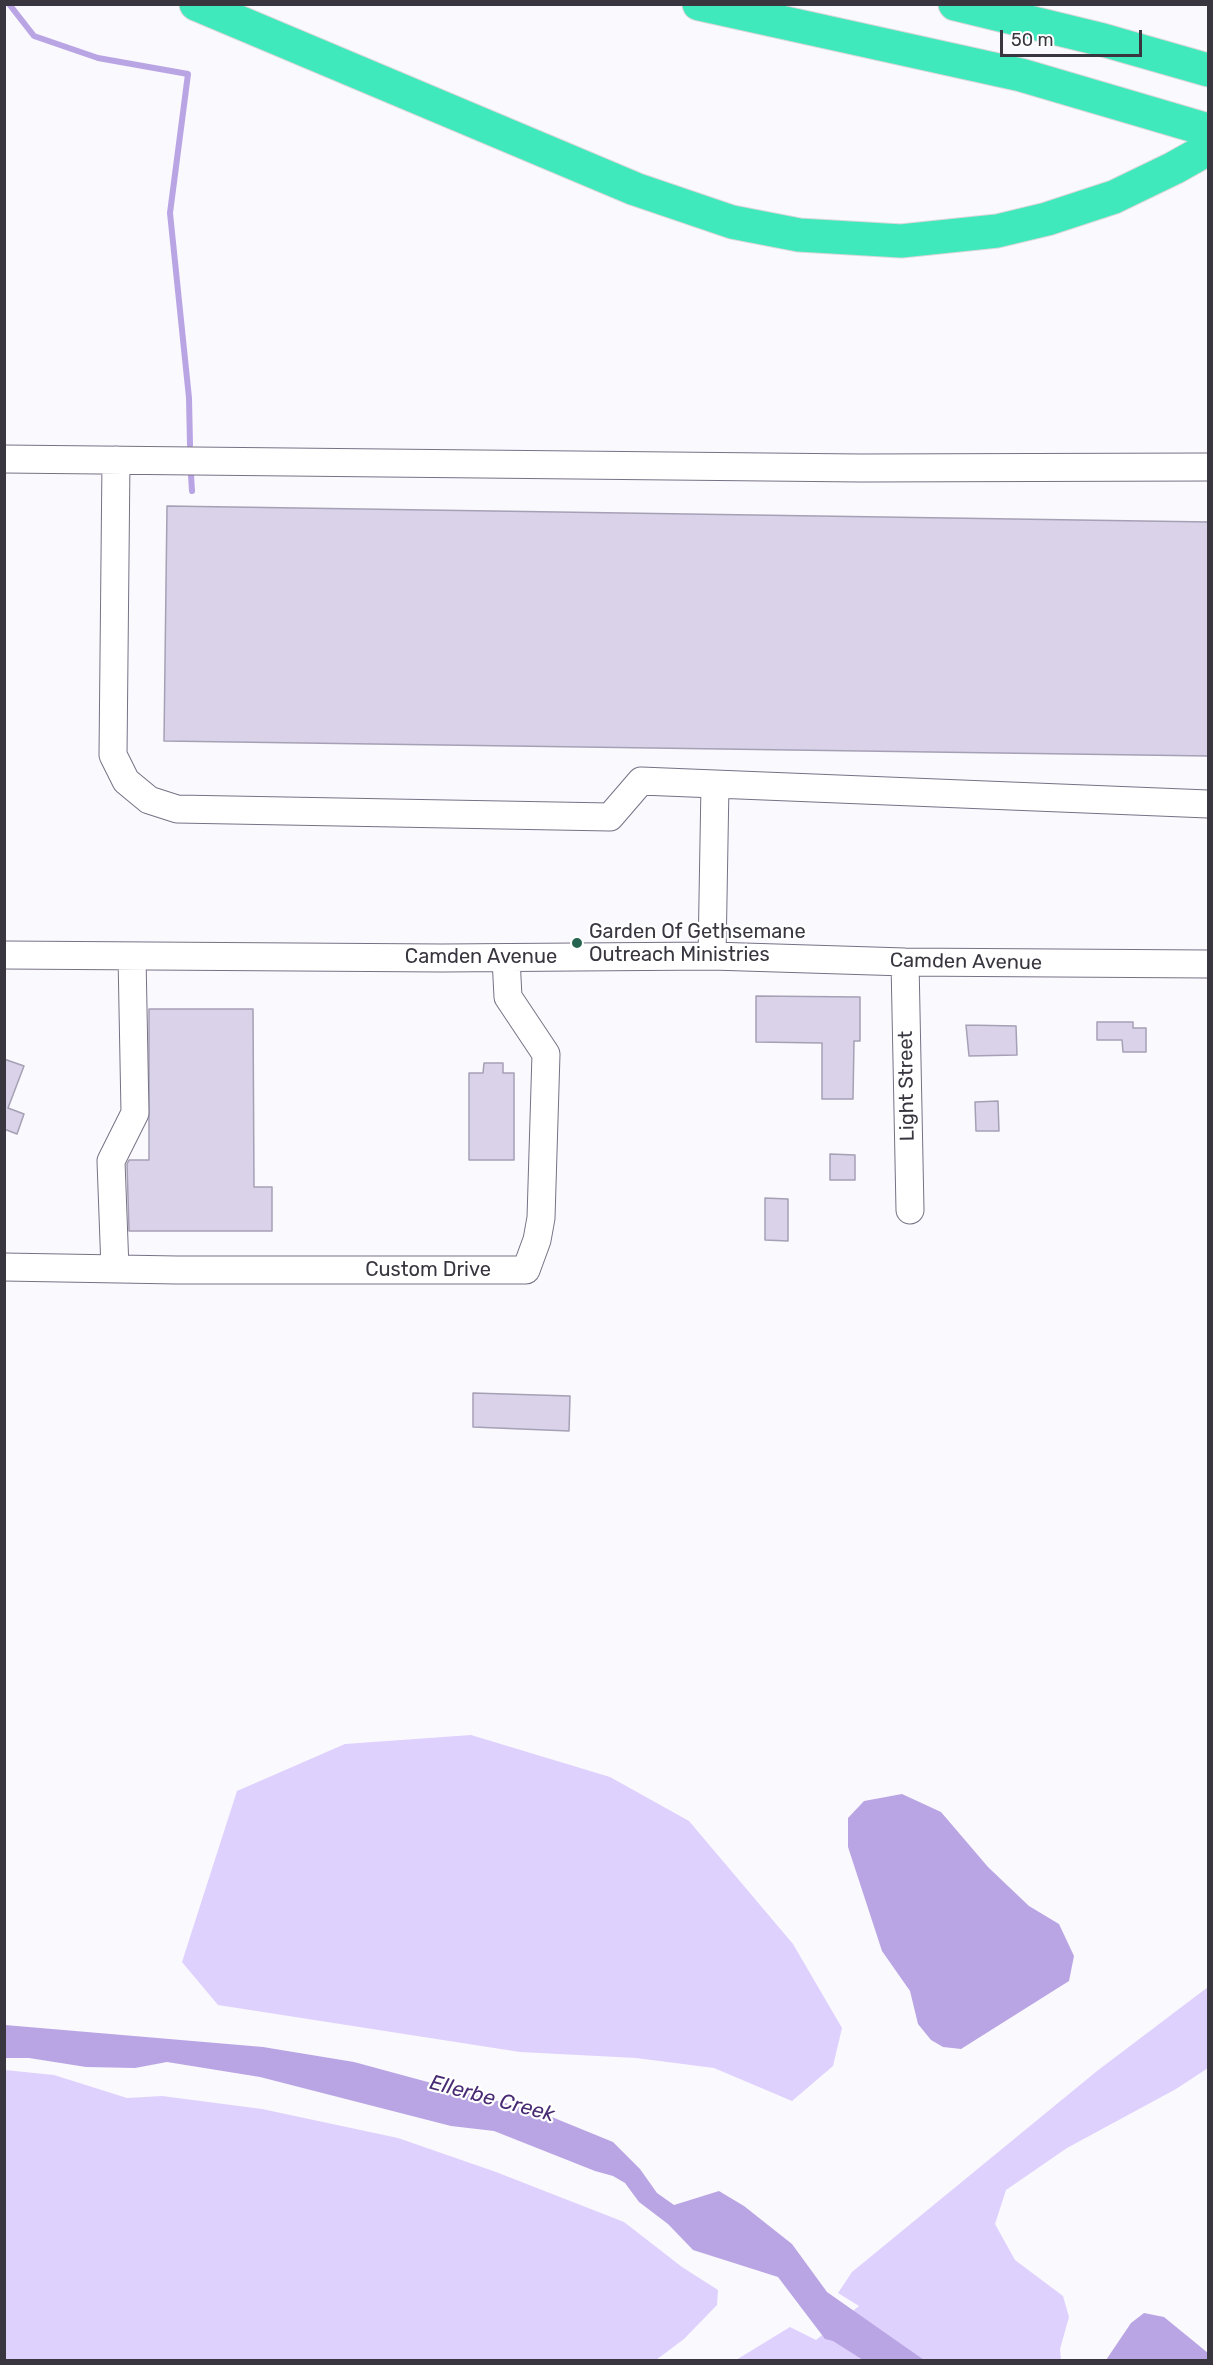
<!DOCTYPE html>
<html>
<head>
<meta charset="utf-8">
<style>
  body { margin:0 }
  #map { position:relative; width:1213px; height:2365px; overflow:hidden; background:#faf9fe; font-family:Rubik,sans-serif }
  canvas { display:block }
  .frame { position:absolute; inset:0; border:6px solid #39363f; pointer-events:none }
  .scale { position:absolute; left:1000px; top:30px; width:142px; height:27px; box-sizing:border-box; border:3px solid #39363f; border-top:0; padding-left:8px; font-size:18px; line-height:21px; white-space:nowrap; color:#39363f; -webkit-text-stroke:4px #fff; paint-order:stroke }
</style>
</head>
<body>
<div id="map">
<canvas width="1213" height="2365"></canvas>
<div class="frame"></div>
<div class="scale">50 m</div>
</div>
<script>
const ctx = document.querySelector('canvas').getContext('2d');
ctx.lineJoin = 'round';
function fillPath(path, color) {
  ctx.fillStyle = color;
  ctx.fill(path, 'evenodd');
}
function poly(rows) {
  const path = new Path2D();
  for (const r of rows) {
    path.moveTo(r[0], r[1]);
    for (let i = 2; i < r.length; i += 2) path.lineTo(r[i], r[i + 1]);
  }
  return path;
}
function stroke(path, color, width, dash) {
  ctx.strokeStyle = color;
  ctx.lineWidth = width;
  ctx.lineCap = dash ? 'butt' : 'round';
  ctx.setLineDash(dash || []);
  ctx.stroke(path);
}
function label(font, color, halo, rows, align = 'center') {
  ctx.font = font + ' Rubik,sans-serif';
  ctx.lineWidth = 4.5;
  ctx.setLineDash([]);
  ctx.textBaseline = 'middle';
  ctx.strokeStyle = halo;
  ctx.fillStyle = color;
  for (const [text, x, y, turn = 0] of rows) {
    ctx.save();
    ctx.translate(x, y);
    ctx.rotate((+turn || 0) * Math.PI / 180);
    ctx.textAlign = isNaN(turn) ? turn : align;
    if (halo) ctx.strokeText(text, 0, 0);
    ctx.fillText(text, 0, 0);
    ctx.restore();
  }
}
const green = poly([
  [471,1735,610,1777,689,1821,793,1944,842,2028,833,2066,792,2101,714,2068,636,2058,520,2052,218,2005,182,1962,237,1791,345,1744],
  [1208,1987,1208,2068,1176,2089,1067,2148,1006,2190,995,2224,1015,2260,1063,2296,1069,2317,1060,2349,1061,2360,736,2360,790,2327,816,2340,859,2306,838,2293,852,2272,1097,2071],
  [5,2070,54,2075,127,2098,162,2096,262,2109,398,2138,496,2172,624,2222,682,2267,718,2290,717,2305,684,2339,656,2360,5,2360]
]);
const water = poly([
  [902,1794,941,1812,988,1867,1029,1906,1059,1924,1074,1956,1069,1981,961,2049,943,2047,931,2040,918,2024,910,1991,882,1951,848,1847,848,1818,864,1801],
  [5,2025,263,2047,354,2062,542,2113,613,2142,640,2169,657,2193,674,2205,719,2191,744,2206,792,2244,827,2292,924,2360,863,2360,833,2341,825,2339,778,2277,693,2250,668,2224,639,2202,625,2183,613,2176,595,2171,494,2131,451,2126,260,2077,167,2062,135,2068,86,2067,29,2058,5,2058],
  [1144,2313,1164,2317,1208,2353,1208,2360,1106,2360,1131,2323]
]);
const stream = poly([
  [9,4,34,36,98,58,188,74,170,213,189,398,190,445],
  [191,475,192,491]
]);
const building = poly([
  [167,506,1209,522,1209,756,164,741,167,506],
  [756,996,860,997,860,1041,854,1041,853,1099,822,1099,822,1043,756,1042,756,996],
  [149,1009,253,1009,254,1187,272,1187,272,1231,129,1231,127,1164,129,1160,149,1160,149,1009],
  [1097,1022,1133,1022,1133,1028,1146,1028,1146,1052,1123,1052,1122,1040,1097,1040,1097,1022],
  [966,1025,1016,1026,1017,1055,969,1056,966,1025],
  [4,1059,24,1066,8,1108,24,1114,17,1134,4,1129,4,1059],
  [484,1063,503,1063,503,1073,514,1073,514,1160,469,1160,469,1073,483,1073,484,1063],
  [998,1101,999,1131,976,1131,975,1102,998,1101],
  [830,1154,855,1155,855,1180,830,1180,830,1154],
  [765,1198,788,1199,788,1241,765,1240,765,1198],
  [473,1393,570,1396,569,1431,473,1427,473,1393]
]);
const minor = poly([
  [4,459,861,468,1208,467],
  [116,460,113,755,126,781,149,800,177,809,610,817,641,781,715,784],
  [4,955,442,958,712,956,905,962,1208,964],
  [712,956,715,784,1208,804],
  [905,962,910,1210],
  [4,1267,177,1270,526,1270,537,1240,541,1218,546,1054,508,997,506,958],
  [115,1269,111,1161,135,1113,132,956]
]);
const highway = poly([
  [196,4,635,189,732,222,799,235,901,241,997,231,1047,219,1114,197,1174,168,1208,149],
  [699,4,1021,75,1208,130],
  [955,4,1103,40,1208,70]
]);
const markers = [
  [577,943,6,"#256450"]
];
const poiNames = [
  ["Garden Of Gethsemane",589,932],
  ["Outreach Ministries",589,955]
];
const streetNames = [
  ["Camden Avenue",481,957],
  ["Camden Avenue",966,962,1],
  ["Light Street",907,1086,-91],
  ["Custom Drive",428,1270]
];
const waterNames = [
  ["Ellerbe Creek",492,2099,15]
];
fillPath(green, '#dfd1fd');
fillPath(water, '#baa5e4');
stroke(stream, '#baa5e4', 6);
fillPath(building, '#d9d2e9');
stroke(building, '#a6a0b5', 1.5);
stroke(minor, '#777185', 29);
stroke(highway, '#d7d7d9', 35);
stroke(minor, '#fff', 27);
stroke(highway, '#40e9bb', 33);
for (const [x, y, r, color] of markers) {
  const dot = new Path2D();
  dot.arc(x, y, r, 0, 2 * Math.PI);
  ctx.fillStyle = color;
  ctx.fill(dot);
  stroke(dot, '#fff', 2);
}
label('20px', '#39363f', '#fff', poiNames, 'left');
label('20px', '#39363f', '#fff', streetNames);
label('italic 21px', '#492b74', '#fff', waterNames);
</script>
</body>
</html>
